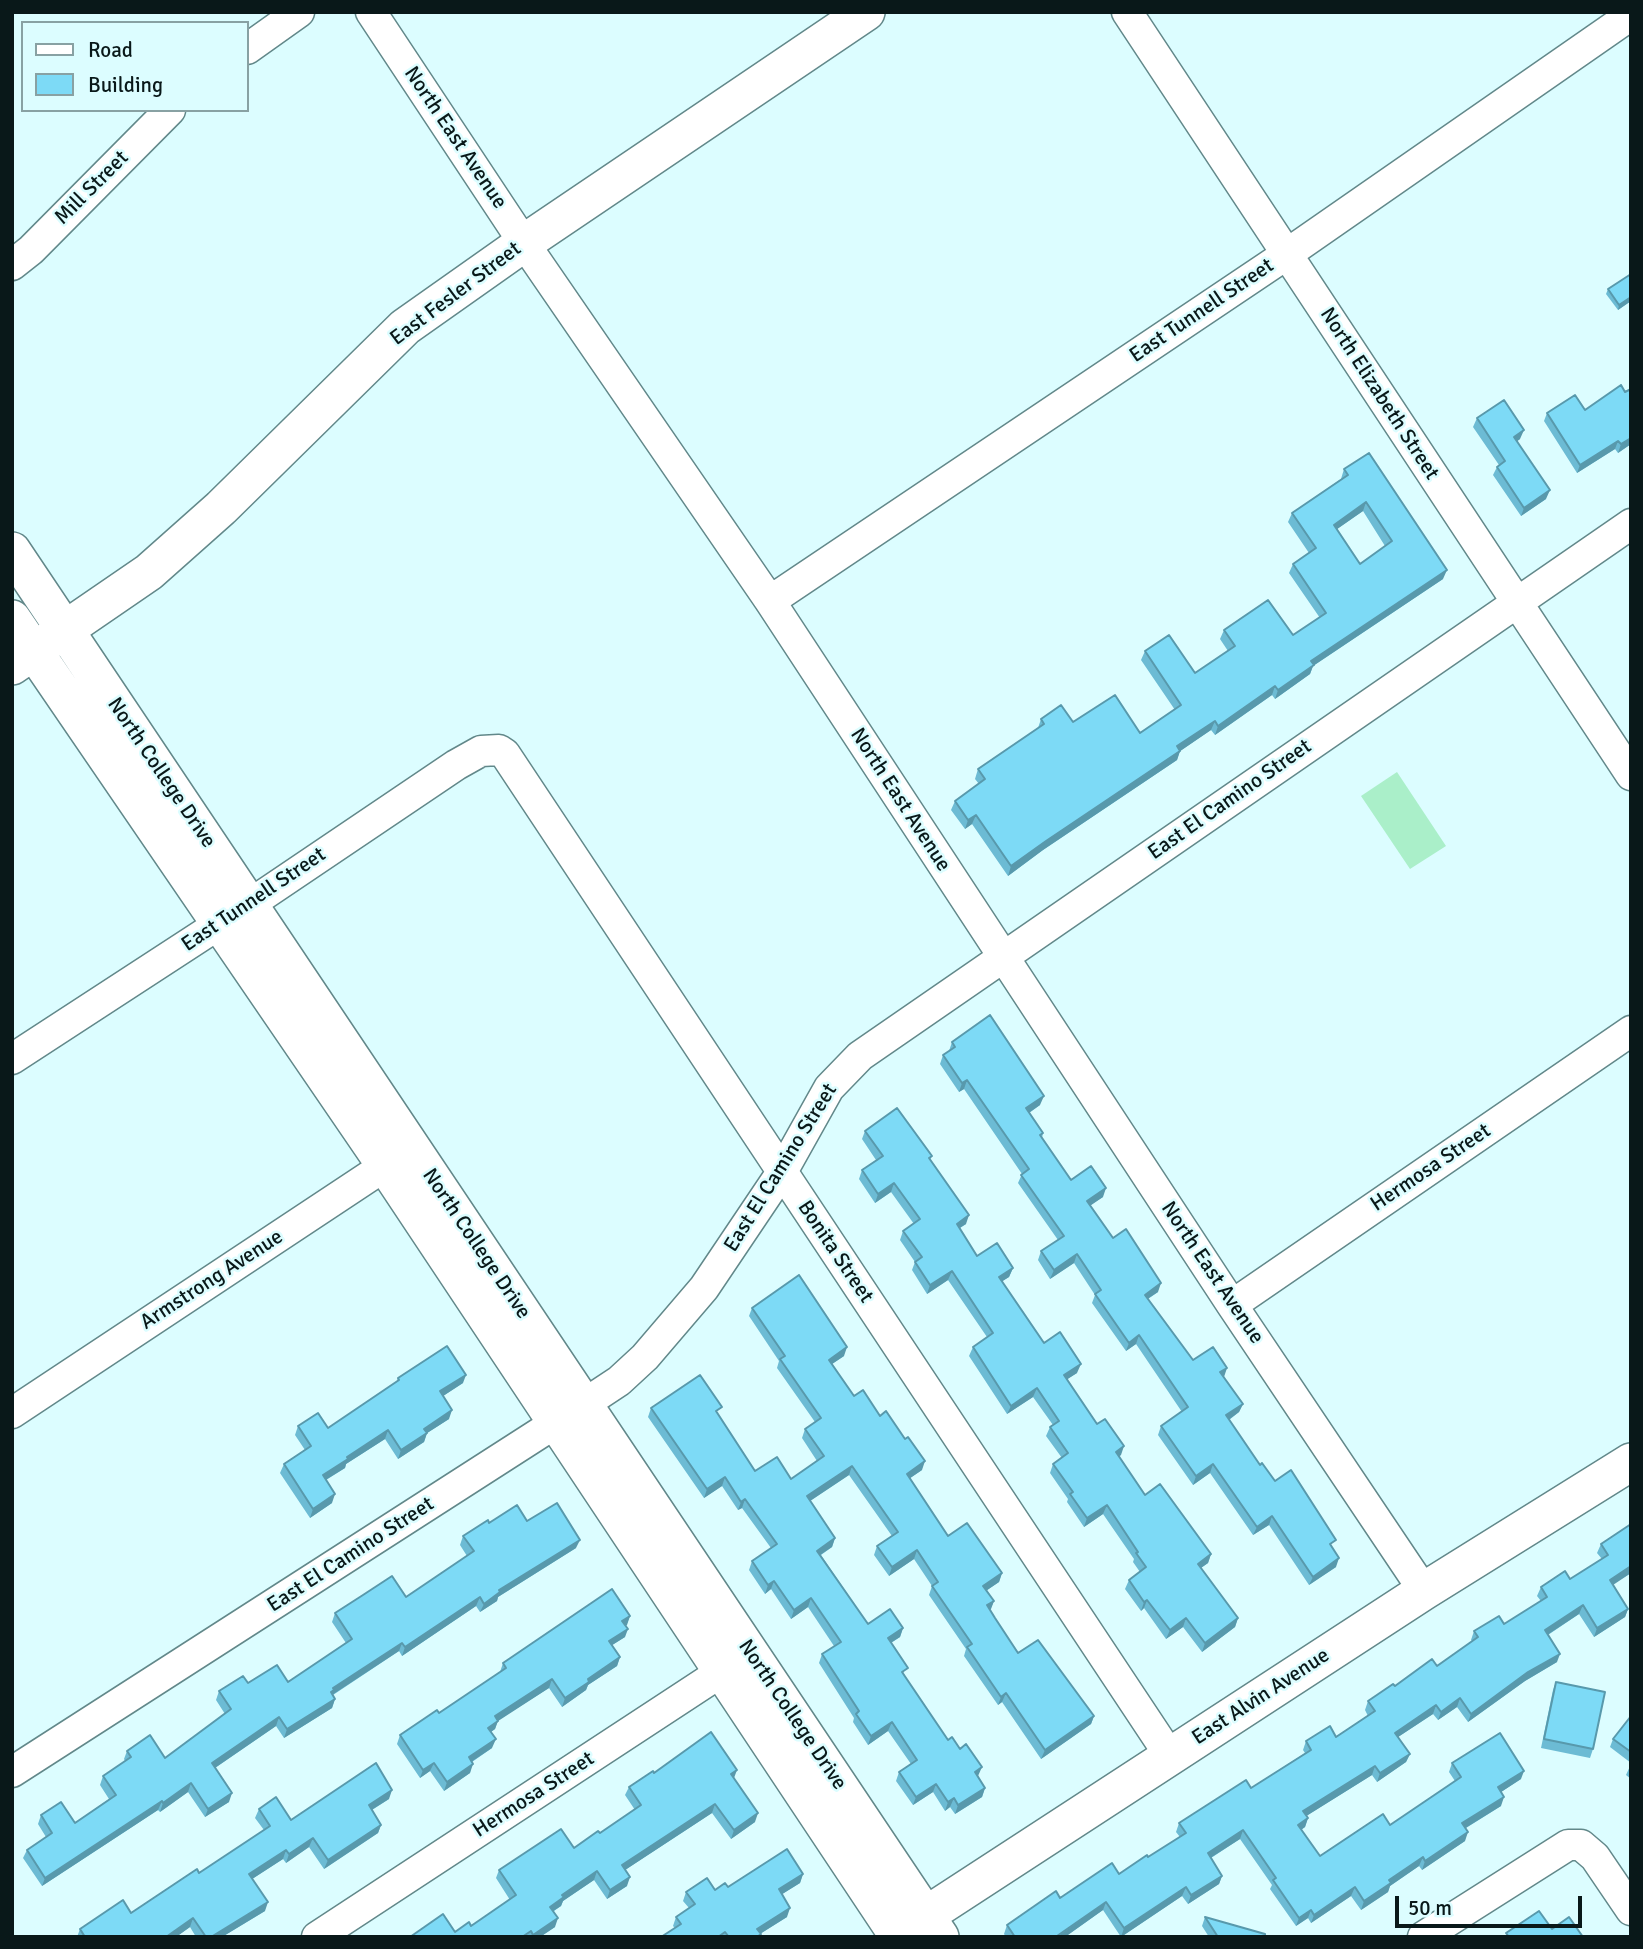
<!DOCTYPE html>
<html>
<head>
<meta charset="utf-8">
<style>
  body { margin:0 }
  #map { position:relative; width:1643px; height:1949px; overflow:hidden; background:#dcfdff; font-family:Signika,sans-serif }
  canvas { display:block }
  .frame { position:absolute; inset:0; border:14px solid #091819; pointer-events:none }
  .legend { position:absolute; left:21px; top:21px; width:228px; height:91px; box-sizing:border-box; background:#dcfdff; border:2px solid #88a1a3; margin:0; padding:9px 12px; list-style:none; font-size:21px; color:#091819 }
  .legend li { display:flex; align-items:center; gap:14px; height:35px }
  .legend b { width:35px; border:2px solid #88a1a3 }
  .scale { position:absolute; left:1395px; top:1896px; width:187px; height:32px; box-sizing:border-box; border:4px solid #091819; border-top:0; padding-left:9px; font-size:21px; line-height:24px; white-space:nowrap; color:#091819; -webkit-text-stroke:5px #dcfdff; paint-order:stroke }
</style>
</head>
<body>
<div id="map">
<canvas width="1643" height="1949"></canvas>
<div class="frame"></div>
<ul class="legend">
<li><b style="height:9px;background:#fff"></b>Road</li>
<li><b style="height:19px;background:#7ddaf6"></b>Building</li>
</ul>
<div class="scale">50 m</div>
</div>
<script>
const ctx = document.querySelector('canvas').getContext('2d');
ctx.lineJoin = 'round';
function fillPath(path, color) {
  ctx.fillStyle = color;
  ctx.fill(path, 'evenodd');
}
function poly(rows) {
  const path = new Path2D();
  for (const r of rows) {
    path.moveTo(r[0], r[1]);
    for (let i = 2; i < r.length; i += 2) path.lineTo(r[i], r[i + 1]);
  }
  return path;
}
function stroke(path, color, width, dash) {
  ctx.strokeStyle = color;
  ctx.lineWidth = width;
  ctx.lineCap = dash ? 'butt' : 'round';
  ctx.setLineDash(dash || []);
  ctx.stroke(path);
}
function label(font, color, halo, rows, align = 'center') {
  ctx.font = font + ' Signika,sans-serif';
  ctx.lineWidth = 5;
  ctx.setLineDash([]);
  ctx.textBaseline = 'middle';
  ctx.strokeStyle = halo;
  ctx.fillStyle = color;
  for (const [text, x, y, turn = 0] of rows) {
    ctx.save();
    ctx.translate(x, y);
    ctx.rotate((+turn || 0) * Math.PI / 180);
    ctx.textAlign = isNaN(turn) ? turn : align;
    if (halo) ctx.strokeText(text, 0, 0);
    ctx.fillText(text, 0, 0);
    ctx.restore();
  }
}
const green = poly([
  [1397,772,1446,846,1410,869,1361,796]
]);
const minor = poly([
  [371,12,524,243,770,601,1232,1305,1424,1591],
  [1127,12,1631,775],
  [247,49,299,12],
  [12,265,31,250,170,110],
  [770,601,1287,254,1631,15],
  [12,1059,250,904,456,765,481,751,499,750,505,754,1170,1756],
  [1232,1305,1631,1031],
  [12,1413,403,1154],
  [12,1772,557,1422,619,1381,645,1357,704,1288,782,1172,829,1088,860,1056,1631,524],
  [317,1937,741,1659],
  [1423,1937,1568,1845,1581,1845,1595,1857,1631,1910]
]);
const tertiary = poly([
  [12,551,940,1937],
  [12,619,386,1166,899,1937],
  [12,666,149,572,221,508,405,327,524,243,866,12],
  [905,1929,1424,1591,1631,1462]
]);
const wall = poly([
  [1631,274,1631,301,1618,310,1606,294,1608,289],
  [1585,410,1631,444,1618,453,1615,449,1577,473,1544,421,1547,413],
  [1477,418,1520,439,1517,441,1546,499,1521,516,1493,475,1497,467,1499,465,1473,427],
  [1344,469,1443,579,1313,666,1310,674,1275,699,1272,695,1215,735,1211,730,1180,751,1177,760,1043,850,1008,876,972,824,965,829,951,810,955,801,979,784,975,779,978,769,1038,728,1041,719,1073,722,1140,733,1175,710,1141,660,1145,651,1195,673,1228,651,1220,639,1224,630,1293,635,1320,618,1289,573,1293,564,1309,553,1288,522,1292,513,1341,479],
  [1363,511,1385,546,1360,564,1337,529],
  [952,1042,1040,1105,1029,1113,1043,1133,1042,1138,1071,1180,1103,1197,1090,1205,1113,1238,1158,1292,1148,1299,1193,1360,1224,1377,1243,1404,1239,1412,1229,1420,1260,1465,1332,1548,1336,1567,1309,1585,1269,1525,1253,1535,1210,1473,1193,1485,1158,1435,1161,1426,1182,1412,1136,1344,1126,1351,1092,1303,1095,1295,1074,1263,1050,1279,1038,1260,1041,1251,1058,1240,1018,1183,1022,1174,964,1089,959,1092,940,1064,943,1055,949,1051],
  [865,1131,932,1156,930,1160,966,1224,960,1228,977,1256,1013,1268,1009,1277,1002,1281,1044,1343,1077,1373,1067,1379,1097,1424,1121,1455,1119,1456,1145,1495,1211,1554,1208,1563,1201,1568,1238,1618,1235,1627,1202,1652,1183,1627,1166,1639,1144,1608,1141,1611,1125,1589,1129,1580,1140,1572,1133,1562,1134,1559,1103,1514,1084,1527,1067,1502,1068,1499,1050,1473,1053,1464,1062,1458,1046,1436,1050,1427,1053,1425,1033,1397,1007,1414,969,1356,973,1347,987,1337,948,1280,927,1294,912,1270,915,1262,900,1240,903,1231,914,1224,891,1192,875,1203,859,1179,862,1170,876,1160,862,1139],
  [752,1308,844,1356,832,1364,854,1396,880,1416,922,1470,910,1478,948,1536,1002,1573,999,1582,987,1590,994,1601,990,1610,1018,1653,1094,1716,1091,1724,1041,1759,1002,1702,998,1705,964,1656,966,1649,929,1595,932,1586,914,1559,889,1576,874,1555,877,1546,892,1536,849,1475,810,1501,835,1538,832,1547,821,1555,868,1624,903,1628,900,1637,891,1643,905,1676,948,1740,978,1776,985,1788,982,1797,955,1814,950,1807,945,1811,933,1792,913,1805,896,1781,899,1772,911,1764,888,1731,868,1745,853,1722,854,1718,819,1663,822,1654,834,1646,808,1607,791,1619,771,1589,765,1594,749,1570,752,1561,771,1548,742,1508,738,1510,722,1486,704,1498,648,1417,651,1408,719,1415,755,1471,791,1479,817,1461,802,1438,805,1429,815,1422,777,1368,779,1361,749,1316],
  [398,1378,463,1383,443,1396,449,1419,427,1433,424,1442,398,1459,385,1439,346,1464,345,1468,326,1480,332,1503,310,1518,280,1473,284,1464,305,1450,295,1435,298,1426,328,1428,396,1383],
  [527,1521,576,1548,498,1597,497,1601,480,1612,476,1606,402,1656,399,1651,333,1695,335,1699,332,1708,284,1738,276,1726,215,1768,229,1802,205,1817,188,1792,160,1812,158,1810,42,1886,23,1858,27,1850,46,1837,38,1824,41,1815,75,1823,109,1799,100,1785,103,1776,125,1761,124,1759,127,1751,165,1758,225,1714,216,1700,219,1691,248,1683,288,1682,346,1643,332,1622,335,1613,406,1597,467,1556,460,1545,463,1536,489,1523],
  [1601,1544,1631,1573,1613,1584,1628,1609,1625,1617,1594,1637,1579,1614,1548,1635,1557,1662,1525,1681,1468,1722,1457,1707,1438,1720,1433,1714,1398,1737,1410,1754,1406,1762,1377,1782,1372,1775,1306,1816,1308,1818,1305,1827,1301,1830,1320,1856,1390,1825,1455,1781,1449,1772,1452,1763,1521,1779,1501,1792,1501,1806,1466,1828,1465,1841,1422,1870,1419,1866,1390,1886,1388,1892,1361,1910,1351,1896,1311,1923,1308,1918,1296,1926,1270,1889,1272,1885,1240,1839,1211,1858,1222,1876,1219,1884,1188,1904,1182,1896,1121,1937,1103,1910,1065,1937,1006,1937,1004,1934,1007,1925,1060,1898,1119,1874,1148,1857,1180,1837,1176,1832,1179,1823,1251,1788,1305,1753,1303,1750,1306,1741,1336,1737,1368,1716,1365,1710,1368,1701,1395,1686,1437,1666,1472,1641,1471,1640,1474,1631,1504,1624,1541,1601,1537,1596,1541,1587,1570,1579,1602,1559,1597,1553],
  [630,1616,626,1626,625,1637,612,1645,620,1657,617,1666,588,1685,586,1690,562,1707,549,1688,498,1720,495,1729,491,1732,492,1748,472,1762,470,1773,444,1791,430,1771,420,1778,397,1744,400,1735,439,1713,500,1672,503,1663],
  [1556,1682,1593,1749,1590,1758,1541,1748,1553,1690],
  [1631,1716,1631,1763,1610,1747,1613,1739],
  [1631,1764,1631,1779,1626,1775],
  [654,1773,734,1779,755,1822,731,1839,712,1813,625,1870,627,1886,607,1899,594,1880,563,1901,561,1906,554,1911,555,1927,540,1937,410,1937,455,1932,471,1926,510,1900,496,1878,499,1870,574,1848,600,1833,635,1810,625,1795,629,1787],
  [389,1799,372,1810,381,1825,378,1833,324,1869,309,1847,286,1863,283,1859,252,1879,265,1911,222,1937,196,1937,190,1927,176,1937,77,1937,80,1929,131,1913,199,1873,264,1830,255,1818,259,1809,291,1820],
  [803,1874,800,1883,782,1894,787,1917,760,1934,760,1937,661,1937,675,1928,673,1926,676,1917,689,1908,683,1901,686,1892,715,1890],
  [1205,1917,1265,1937,1209,1937,1202,1926]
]);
const shadedWall = poly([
  [1631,297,1631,301,1618,310,1619,305],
  [1524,430,1520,439,1511,446,1514,437],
  [1631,438,1631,444,1618,453,1621,444],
  [1618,441,1615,449,1577,473,1580,465],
  [1550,490,1546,499,1521,516,1524,508],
  [1366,502,1363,511,1330,534,1334,525],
  [1447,570,1443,579,1313,666,1310,674,1275,699,1278,690,1311,661],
  [1275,686,1272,695,1215,735,1218,726],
  [1215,721,1211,730,1173,756,1177,746],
  [1180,751,1177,760,1043,850,1008,876,1011,866,1046,841],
  [976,815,972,824,965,829,968,820],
  [967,1080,964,1089,959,1092,962,1083],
  [1044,1096,1040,1105,1023,1117,1026,1108],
  [894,1183,891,1192,875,1203,878,1194],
  [1106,1188,1103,1197,1084,1210,1087,1201],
  [969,1215,966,1224,953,1232,957,1224],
  [1077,1254,1074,1263,1050,1279,1054,1270],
  [1013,1268,1009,1277,995,1286,999,1277],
  [952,1271,948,1280,927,1294,930,1285],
  [1161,1283,1158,1292,1141,1303,1145,1295],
  [1139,1335,1136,1344,1126,1351,1129,1343],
  [847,1347,844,1356,826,1368,829,1360],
  [1081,1364,1077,1373,1060,1384,1064,1375],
  [1227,1368,1224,1377,1220,1372],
  [466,1375,463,1383,437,1400,440,1391],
  [1037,1388,1033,1397,1007,1414,1011,1406],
  [1243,1404,1239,1412,1223,1424,1226,1415],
  [452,1410,449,1419,421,1437,424,1429],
  [388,1430,385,1439,346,1464,345,1468,319,1484,323,1475,347,1457],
  [427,1433,424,1442,398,1459,401,1450],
  [1124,1446,1121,1455,1112,1461,1116,1452],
  [925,1461,922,1470,903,1483,907,1474],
  [1213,1464,1210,1473,1193,1485,1196,1476],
  [852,1466,849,1475,804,1505,807,1496],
  [725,1477,722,1486,704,1498,707,1489],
  [335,1494,332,1503,310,1518,313,1509],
  [745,1499,742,1508,738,1510,741,1502],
  [1107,1505,1103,1514,1084,1527,1087,1518],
  [1272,1516,1269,1525,1253,1535,1257,1527],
  [835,1538,832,1547,814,1559,817,1551],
  [580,1540,576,1548,498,1597,497,1601,480,1612,484,1604,499,1590],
  [917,1550,914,1559,889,1576,892,1567],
  [1211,1554,1208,1563,1195,1572,1198,1564],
  [1339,1558,1336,1567,1309,1585,1313,1577],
  [1631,1566,1631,1573,1607,1589,1610,1580],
  [1002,1573,999,1582,980,1595,983,1586],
  [774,1581,771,1589,765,1594,768,1585],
  [480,1597,476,1606,402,1656,405,1647],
  [811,1598,808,1607,791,1619,794,1610],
  [1147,1600,1144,1608,1141,1611,1144,1602],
  [994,1601,991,1609,984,1614,987,1605],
  [1583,1605,1579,1614,1541,1639,1545,1630],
  [1628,1609,1625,1617,1594,1637,1597,1628],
  [630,1616,627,1625,619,1630,622,1621],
  [1186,1618,1183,1627,1166,1639,1170,1630],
  [1238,1618,1235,1627,1202,1652,1205,1643],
  [903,1628,900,1637,884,1647,888,1638],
  [628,1629,625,1637,606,1649,609,1641],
  [402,1643,399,1651,332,1695,328,1701,333,1688],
  [1560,1654,1557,1662,1525,1681,1468,1722,1471,1714,1528,1672],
  [620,1657,617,1666,588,1685,586,1690,562,1707,565,1698,588,1679],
  [552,1679,549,1688,492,1725,495,1716],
  [1006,1693,1002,1702,998,1705,1001,1697],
  [1460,1698,1457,1707,1438,1720,1441,1712],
  [335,1699,332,1708,284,1738,287,1729],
  [1436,1705,1433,1714,1392,1741,1395,1733],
  [1094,1716,1091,1724,1041,1759,1045,1750],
  [279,1717,276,1726,209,1772,212,1763],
  [498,1721,495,1729,485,1736,488,1728],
  [892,1722,888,1731,868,1745,871,1736],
  [496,1739,492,1748,465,1766,469,1757],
  [1410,1754,1406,1762,1377,1782,1380,1773],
  [434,1763,430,1771,420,1778,423,1770],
  [473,1764,470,1773,444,1791,447,1782],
  [1375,1766,1372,1775,1300,1820,1303,1811],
  [982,1767,978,1776,975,1772],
  [737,1770,734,1778,731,1774],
  [1524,1771,1521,1779,1495,1796,1498,1787],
  [191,1783,188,1792,160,1812,163,1803],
  [936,1784,933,1792,913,1805,916,1797],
  [985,1788,982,1797,955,1814,958,1805],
  [392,1790,389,1799,365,1814,369,1805],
  [232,1793,229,1802,205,1817,208,1809],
  [1504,1797,1501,1806,1459,1832,1462,1823],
  [954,1798,950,1807,945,1811,948,1802],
  [162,1801,158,1810,42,1886,45,1878],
  [715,1804,712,1813,619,1874,622,1865],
  [758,1813,755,1822,731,1839,734,1830],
  [1308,1818,1305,1827,1295,1834,1298,1825],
  [381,1825,378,1833,324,1869,328,1860],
  [1243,1830,1240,1839,1204,1862,1208,1853],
  [1468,1832,1465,1841,1422,1870,1425,1861],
  [313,1838,309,1847,286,1863,289,1854],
  [286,1850,283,1859,246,1883,249,1874],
  [1423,1857,1419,1866,1390,1886,1388,1892,1361,1910,1364,1901,1389,1880],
  [597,1871,594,1880,563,1901,561,1906,547,1915,550,1907,562,1895],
  [803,1874,800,1883,776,1898,779,1889],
  [1222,1876,1219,1884,1188,1904,1191,1895],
  [630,1877,627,1886,607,1899,610,1890],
  [1186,1887,1182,1896,1121,1937,1124,1928],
  [1355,1887,1351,1896,1311,1923,1314,1915],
  [268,1902,265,1911,222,1937,211,1937],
  [1106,1902,1103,1910,1065,1937,1057,1937],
  [790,1908,787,1917,755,1937,757,1929],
  [1311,1910,1308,1918,1296,1926,1299,1918],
  [193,1918,190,1927,176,1937,166,1937],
  [558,1918,555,1927,540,1937,532,1937,533,1935]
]);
const building = poly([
  [1631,274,1631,297,1619,305,1608,289,1631,274],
  [1621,385,1625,392,1631,389,1631,438,1621,444,1618,441,1580,465,1547,413,1575,395,1585,410,1621,385],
  [1504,400,1524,430,1514,437,1550,490,1524,508,1497,467,1505,461,1477,418,1504,400],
  [1369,453,1447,570,1311,661,1314,665,1278,690,1275,686,1218,726,1215,721,1177,746,1180,751,1046,841,1011,866,976,815,968,820,955,801,985,779,978,769,1044,724,1041,719,1061,705,1073,722,1115,695,1140,733,1181,705,1145,651,1169,635,1195,673,1235,646,1224,630,1268,600,1293,635,1326,613,1293,564,1316,548,1292,513,1348,475,1344,469,1369,453],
  [1366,502,1392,541,1360,564,1334,525,1366,502],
  [990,1015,1044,1096,1026,1108,1043,1133,1040,1135,1071,1180,1091,1166,1106,1188,1087,1201,1113,1238,1126,1229,1161,1283,1145,1295,1193,1360,1213,1347,1227,1368,1220,1372,1243,1404,1226,1415,1260,1465,1262,1463,1275,1481,1291,1470,1336,1540,1330,1544,1339,1558,1313,1577,1272,1516,1257,1527,1213,1464,1196,1476,1161,1426,1188,1407,1139,1335,1129,1343,1095,1294,1101,1290,1077,1254,1054,1270,1041,1251,1064,1236,1021,1175,1029,1169,967,1080,962,1083,943,1055,955,1047,952,1042,990,1015],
  [897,1108,932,1156,929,1158,969,1215,957,1224,977,1256,997,1243,1013,1268,999,1277,1044,1343,1060,1332,1081,1364,1064,1375,1097,1424,1105,1419,1124,1446,1116,1452,1145,1495,1160,1484,1211,1554,1198,1564,1238,1618,1205,1643,1186,1618,1170,1630,1147,1600,1144,1602,1129,1580,1146,1567,1136,1553,1138,1552,1107,1505,1087,1518,1070,1494,1073,1492,1053,1464,1068,1453,1050,1427,1059,1421,1037,1388,1011,1406,973,1347,993,1333,952,1271,930,1285,915,1262,922,1257,903,1231,920,1219,894,1183,878,1194,862,1170,883,1156,865,1131,897,1108],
  [799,1275,847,1347,829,1360,854,1396,863,1390,880,1416,886,1411,905,1439,908,1437,925,1461,907,1474,948,1536,967,1523,1002,1573,983,1586,994,1601,987,1605,995,1618,1018,1653,1038,1640,1094,1716,1045,1750,1006,1693,1001,1697,967,1647,972,1644,932,1586,938,1582,917,1550,892,1567,877,1546,898,1532,852,1466,807,1496,835,1538,817,1551,868,1624,890,1609,903,1628,888,1638,908,1668,902,1672,948,1740,952,1737,960,1749,966,1744,982,1767,975,1772,985,1788,958,1805,954,1798,948,1802,936,1784,916,1797,899,1772,917,1760,892,1722,871,1736,856,1714,859,1711,822,1654,841,1642,811,1598,794,1610,774,1581,768,1585,752,1561,777,1544,745,1499,741,1502,725,1477,707,1489,651,1408,700,1375,722,1407,716,1411,755,1471,777,1457,791,1479,824,1456,805,1429,821,1418,780,1359,785,1356,752,1308,799,1275],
  [447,1346,466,1375,440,1391,452,1410,424,1429,427,1433,401,1450,388,1430,347,1457,348,1459,323,1475,335,1494,313,1509,284,1464,311,1446,298,1426,318,1413,328,1428,399,1380,398,1378,447,1346],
  [557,1503,580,1540,499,1590,500,1592,484,1604,480,1597,405,1647,402,1643,333,1688,334,1690,331,1692,335,1699,287,1729,279,1717,212,1763,232,1793,208,1809,191,1783,163,1803,162,1801,45,1878,27,1850,52,1833,41,1815,61,1802,75,1823,116,1795,103,1776,131,1757,127,1751,150,1735,165,1758,231,1709,219,1691,243,1676,248,1683,277,1665,288,1682,352,1639,335,1613,363,1595,392,1576,406,1597,474,1551,463,1536,488,1520,489,1523,517,1505,527,1521,557,1503],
  [1631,1524,1631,1566,1610,1580,1628,1609,1597,1628,1583,1605,1545,1630,1560,1654,1528,1672,1471,1714,1460,1698,1441,1712,1436,1705,1395,1733,1410,1754,1380,1773,1375,1766,1303,1811,1308,1818,1298,1825,1320,1856,1383,1814,1390,1825,1461,1777,1452,1763,1500,1733,1524,1771,1498,1787,1504,1797,1462,1823,1468,1832,1425,1861,1423,1857,1389,1880,1391,1883,1364,1901,1355,1887,1314,1915,1311,1910,1299,1918,1273,1880,1276,1878,1243,1830,1208,1853,1222,1876,1191,1895,1186,1887,1124,1928,1106,1902,1057,1936,1058,1937,1015,1937,1007,1925,1056,1891,1060,1898,1112,1863,1119,1874,1147,1855,1148,1857,1186,1833,1179,1823,1246,1780,1251,1788,1311,1750,1306,1741,1330,1726,1336,1737,1375,1711,1368,1701,1393,1684,1395,1686,1432,1659,1437,1666,1478,1637,1474,1631,1499,1616,1504,1624,1547,1597,1541,1587,1565,1571,1570,1579,1608,1555,1601,1544,1631,1524],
  [612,1589,630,1616,622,1621,628,1629,609,1641,620,1657,588,1679,589,1682,565,1698,552,1679,495,1716,498,1721,488,1728,496,1739,469,1757,473,1764,447,1782,434,1763,423,1770,400,1735,437,1710,439,1713,506,1668,503,1663,612,1589],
  [1556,1682,1605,1692,1593,1749,1544,1739,1556,1682],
  [1631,1716,1631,1752,1613,1739,1631,1716],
  [711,1732,737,1770,731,1774,758,1813,734,1830,715,1804,622,1865,630,1877,610,1890,597,1871,562,1895,564,1897,550,1907,558,1918,533,1935,531,1931,522,1937,410,1937,443,1914,455,1932,469,1922,471,1926,516,1895,499,1870,561,1829,574,1848,598,1831,600,1833,641,1805,629,1787,653,1771,654,1773,711,1732],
  [376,1763,392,1790,369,1805,381,1825,328,1860,313,1838,289,1854,286,1850,249,1874,268,1902,211,1937,206,1937,193,1918,166,1937,85,1937,80,1929,123,1900,131,1913,197,1869,199,1873,270,1826,259,1809,276,1797,291,1820,376,1763],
  [787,1849,803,1874,779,1889,790,1908,757,1929,761,1934,757,1937,729,1937,725,1932,718,1937,661,1937,681,1924,676,1917,695,1904,686,1892,707,1878,715,1890,725,1883,728,1887,787,1849],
  [1539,1911,1552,1929,1569,1917,1583,1937,1509,1937,1506,1933,1539,1911],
  [1205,1917,1265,1934,1265,1937,1218,1937,1205,1917]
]);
const streetNames = [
  ["North East Avenue",455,138,56],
  ["Mill Street",92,188,-45],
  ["East Fesler Street",456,294,-37],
  ["East Tunnell Street",1202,311,-34],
  ["North Elizabeth Street",1379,394,57],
  ["North College Drive",161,773,56],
  ["North East Avenue",900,800,57],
  ["East El Camino Street",1230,800,-35],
  ["East Tunnell Street",254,900,-34],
  ["East El Camino Street",781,1168,-58],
  ["Hermosa Street",1431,1168,-34],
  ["North College Drive",476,1244,56],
  ["Bonita Street",835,1252,56],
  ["North East Avenue",1212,1273,56],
  ["Armstrong Avenue",212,1280,-33],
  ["East El Camino Street",351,1555,-33],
  ["East Alvin Avenue",1261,1697,-33],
  ["North College Drive",792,1715,56],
  ["Hermosa Street",534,1795,-33]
];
fillPath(green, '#aaefc9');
stroke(minor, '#62888a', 33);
stroke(tertiary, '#62888a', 40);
stroke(minor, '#fff', 30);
stroke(tertiary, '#fff', 37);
fillPath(wall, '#6cbbd4');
fillPath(shadedWall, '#5899ac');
fillPath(building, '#7ddaf6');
stroke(building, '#5899ac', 2);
label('21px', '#091819', '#dcfdff', streetNames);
</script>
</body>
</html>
